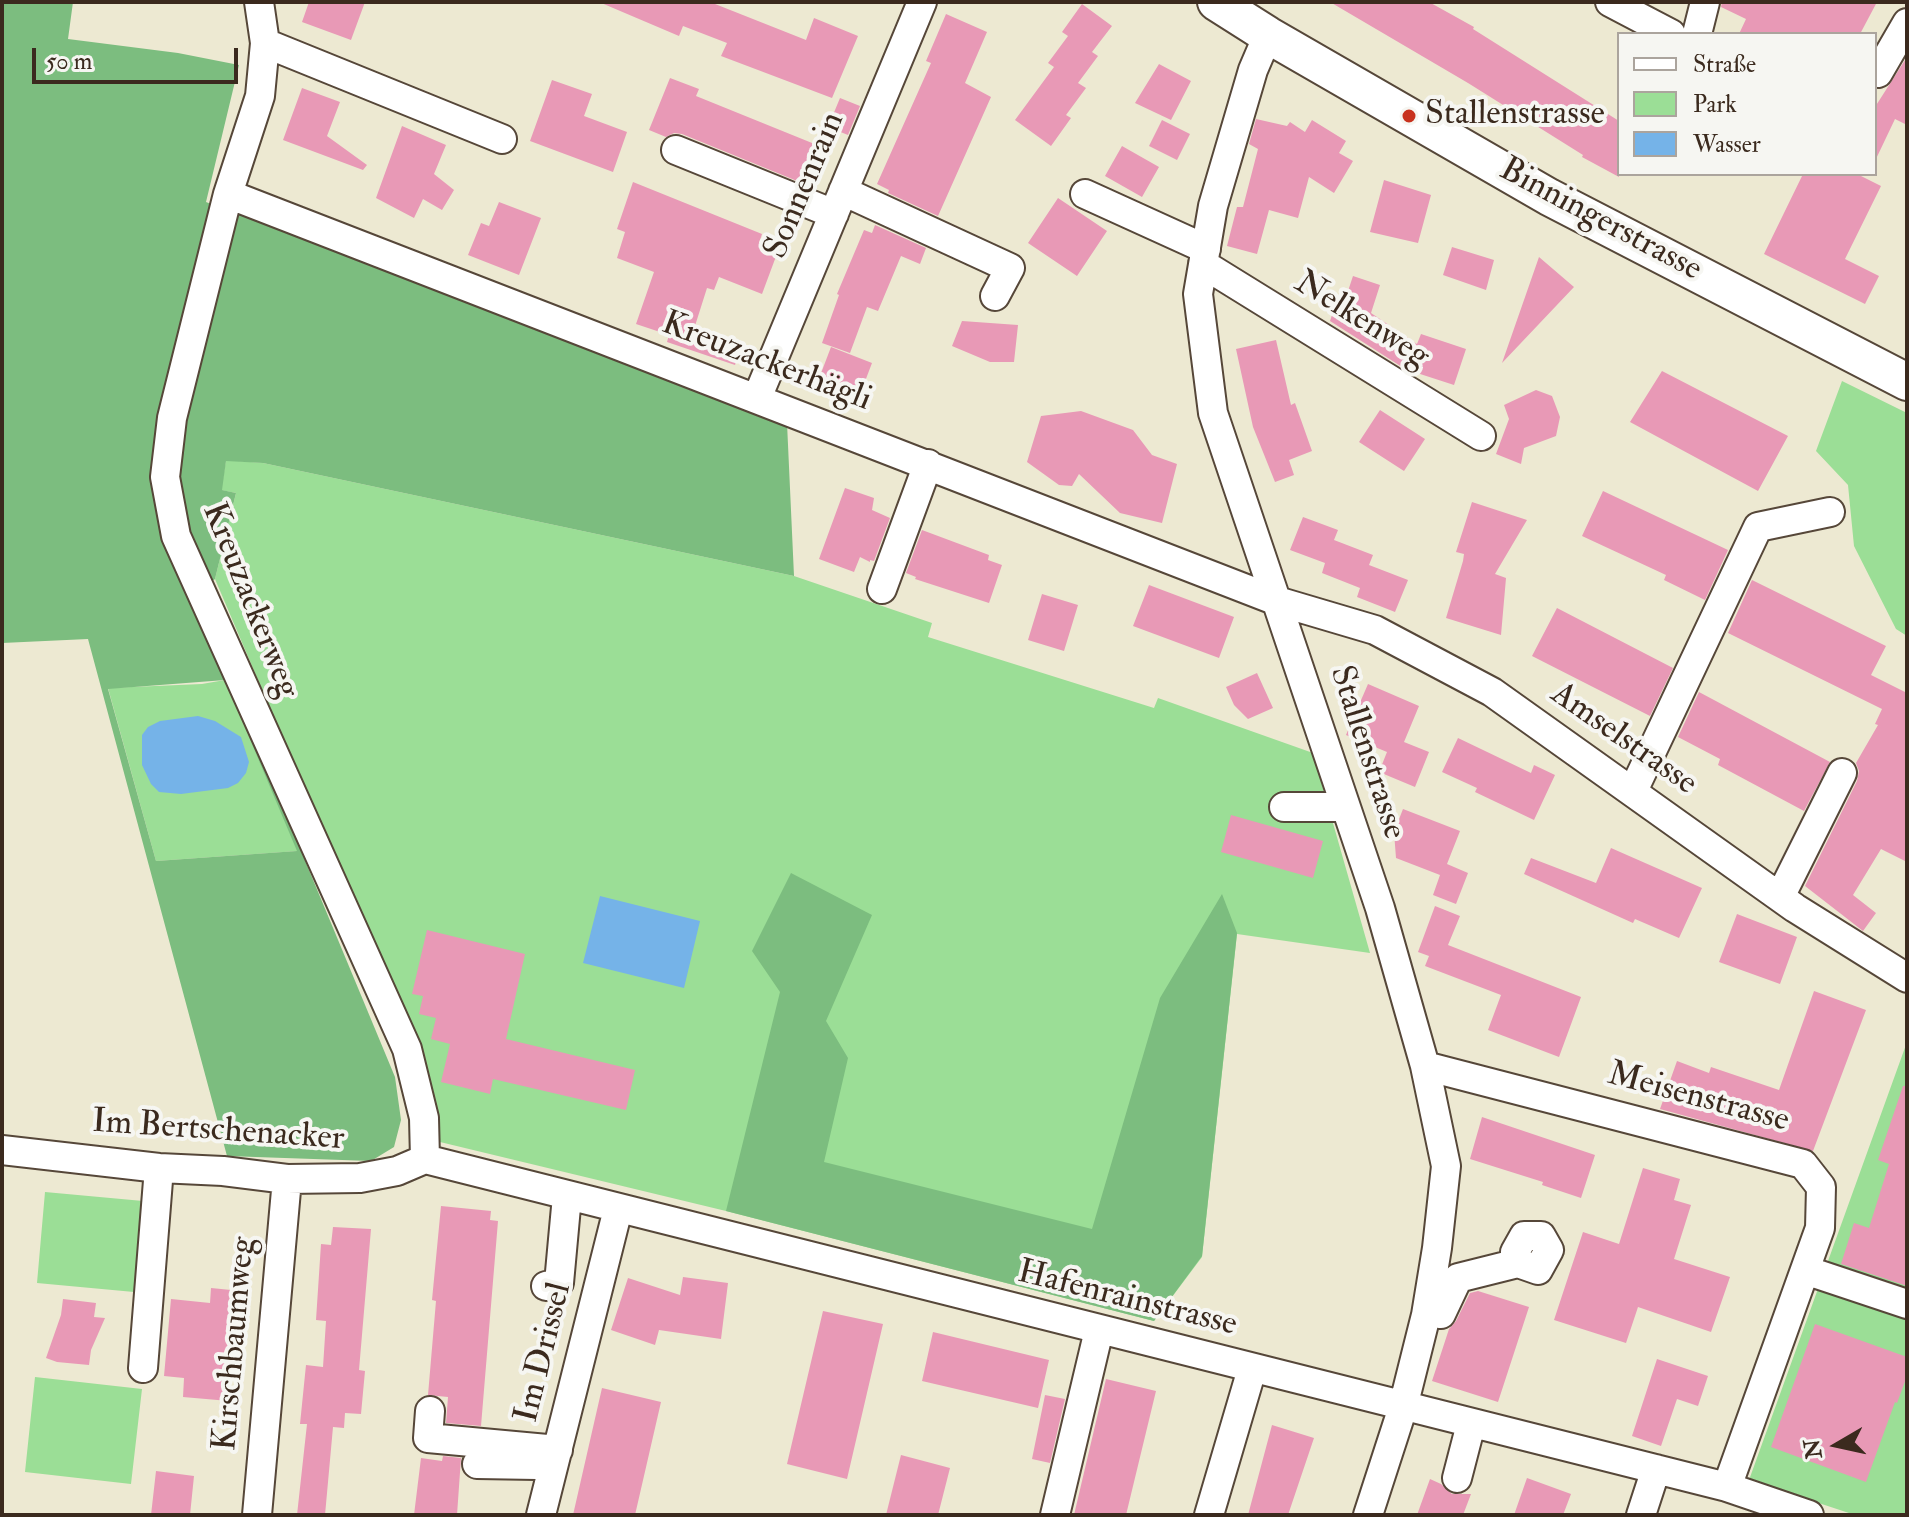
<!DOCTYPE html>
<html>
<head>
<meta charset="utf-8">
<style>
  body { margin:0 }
  #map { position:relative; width:1909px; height:1517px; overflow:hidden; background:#ede9d2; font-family:"IM FELL Double Pica",serif }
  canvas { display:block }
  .frame { position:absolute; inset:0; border:4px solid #3b2a1e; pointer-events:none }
  .legend { position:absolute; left:1617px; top:32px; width:260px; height:144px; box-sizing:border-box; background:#f6f6f2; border:2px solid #aba49d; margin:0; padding:10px 14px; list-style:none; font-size:24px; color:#3b2a1e }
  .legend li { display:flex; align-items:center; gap:16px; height:40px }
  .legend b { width:40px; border:2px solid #aba49d }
  .north { position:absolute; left:1797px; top:1405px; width:80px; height:80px; -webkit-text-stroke:6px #f6f6f2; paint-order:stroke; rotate:261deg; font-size:22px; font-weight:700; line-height:32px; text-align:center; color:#3b2a1e }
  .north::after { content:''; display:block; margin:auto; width:28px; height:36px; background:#3b2a1e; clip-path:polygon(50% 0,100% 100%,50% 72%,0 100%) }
  .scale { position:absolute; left:32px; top:48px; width:206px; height:36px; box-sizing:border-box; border:4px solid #3b2a1e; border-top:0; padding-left:10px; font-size:24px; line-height:28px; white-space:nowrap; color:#3b2a1e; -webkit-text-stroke:6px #f6f6f2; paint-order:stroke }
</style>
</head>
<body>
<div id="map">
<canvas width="1909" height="1517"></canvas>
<div class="frame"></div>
<ul class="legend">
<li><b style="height:10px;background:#fff"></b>Straße</li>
<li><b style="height:22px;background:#9bde96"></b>Park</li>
<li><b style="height:22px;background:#75b3e8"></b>Wasser</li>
</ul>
<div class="north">N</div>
<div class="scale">50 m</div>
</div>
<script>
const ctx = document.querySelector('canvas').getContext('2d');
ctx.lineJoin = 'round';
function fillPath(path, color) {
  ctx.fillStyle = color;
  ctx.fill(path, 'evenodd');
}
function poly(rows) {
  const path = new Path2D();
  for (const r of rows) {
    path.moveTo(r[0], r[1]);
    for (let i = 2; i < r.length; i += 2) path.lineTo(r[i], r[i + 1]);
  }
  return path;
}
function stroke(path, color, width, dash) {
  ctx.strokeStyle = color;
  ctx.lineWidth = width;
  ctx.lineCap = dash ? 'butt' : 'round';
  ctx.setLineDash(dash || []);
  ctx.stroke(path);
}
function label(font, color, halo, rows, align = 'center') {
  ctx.font = font + ' "IM FELL Double Pica",serif';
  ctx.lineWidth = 8;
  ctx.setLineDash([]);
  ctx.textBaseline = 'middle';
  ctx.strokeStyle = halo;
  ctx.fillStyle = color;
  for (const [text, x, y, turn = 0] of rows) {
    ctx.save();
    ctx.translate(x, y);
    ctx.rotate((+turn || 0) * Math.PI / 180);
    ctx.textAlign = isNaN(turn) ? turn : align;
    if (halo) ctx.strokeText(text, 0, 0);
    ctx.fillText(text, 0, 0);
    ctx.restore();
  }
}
const green = poly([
  [1842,381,1907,413,1907,636,1896,629,1854,546,1848,485,1816,451],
  [226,460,263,463,794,576,932,623,928,637,1154,708,1158,698,1313,753,1370,953,1237,934,1202,1257,1154,1321,726,1211,440,1142,422,1046,374,948,340,863,286,746,215,579,236,493,221,490],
  [225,680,298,851,156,861,108,688,202,684],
  [1907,1042,1907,1515,1855,1515,1749,1480],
  [45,1192,143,1201,134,1292,37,1283],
  [35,1377,142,1389,131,1484,25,1472]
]);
const forest = poly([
  [2,2,73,2,68,39,178,53,239,65,206,202,787,423,794,576,263,463,226,461,222,490,236,493,215,579,192,599,230,680,395,1077,401,1120,394,1147,371,1161,227,1156,88,639,2,643],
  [225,680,297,851,156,861,108,689],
  [791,873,872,915,826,1021,848,1058,824,1162,1092,1229,1160,998,1222,894,1237,933,1202,1256,1154,1321,726,1211,780,992,752,951]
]);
const water = poly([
  [198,716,215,721,241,737,249,762,246,773,238,783,228,788,181,794,159,792,151,784,142,765,142,735,148,727,160,721],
  [600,896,700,921,684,988,583,963]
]);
const building = poly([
  [309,2,365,2,351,40,302,22],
  [599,2,710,2,806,40,814,18,858,36,832,98,721,56,727,43,683,26,679,36],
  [1330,2,1429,2,1474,27,1473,29,1619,121,1619,177,1582,157,1583,155,1468,83],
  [1722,2,1877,2,1860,34,1739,34,1746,19,1721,7],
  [1082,4,1112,26,1092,52,1098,56,1078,83,1086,88,1066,115,1071,118,1051,146,1015,120,1054,67,1048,63,1068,36,1062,32],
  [946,14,987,32,965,83,991,97,938,216,888,193,889,190,877,184,931,63,926,61],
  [1907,57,1907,125,1895,119,1875,161,1875,107],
  [1159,64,1191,81,1171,120,1135,103],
  [670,78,699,89,696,96,817,145,802,183,682,134,674,133,666,137,649,130],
  [552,80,592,94,584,116,627,132,613,172,530,141],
  [302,88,340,102,327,136,367,165,363,170,283,140],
  [840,98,860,106,848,135,828,127],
  [1256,119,1287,126,1290,122,1305,132,1312,120,1346,141,1339,153,1353,161,1334,193,1309,177,1298,218,1269,210,1257,254,1227,246,1237,207,1243,207,1258,149,1249,144],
  [1162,120,1190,134,1177,160,1149,146],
  [402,126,446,145,434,174,454,190,442,210,423,199,414,218,376,198],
  [1122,146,1159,167,1142,197,1105,176],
  [1803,174,1857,174,1881,186,1845,259,1879,276,1865,304,1764,254],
  [1384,180,1431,195,1418,243,1370,232],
  [633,182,762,234,759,243,778,251,762,294,719,277,714,290,707,288,694,329,742,346,735,365,667,342,669,335,636,324,654,272,617,258,625,232,617,229],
  [1058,198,1107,231,1077,276,1028,243],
  [499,202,541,218,519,275,468,255,481,223,489,226],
  [875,225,926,248,920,264,901,256,878,311,867,307,850,353,822,343,839,295,837,294,864,230,872,233],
  [1452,247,1494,260,1486,290,1443,275],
  [1539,257,1574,287,1502,363],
  [1353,276,1380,285,1371,313,1417,344,1421,334,1466,349,1454,385,1414,372,1413,374,1330,321,1337,300,1344,303],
  [962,321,1018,325,1014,362,990,362,952,346],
  [1276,340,1291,405,1295,403,1312,451,1289,460,1294,475,1275,482,1253,427,1236,349],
  [831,347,872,363,856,405,815,389],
  [1662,371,1788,436,1758,491,1630,422],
  [1536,390,1552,396,1560,417,1556,436,1524,448,1521,464,1496,454,1509,419,1504,405],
  [1380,410,1425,439,1404,471,1359,442],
  [1081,411,1133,430,1152,455,1177,464,1162,523,1120,513,1079,474,1072,486,1059,485,1027,462,1041,416],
  [845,488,874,498,872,510,890,518,874,561,870,560,870,562,860,557,854,572,819,559],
  [1603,491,1728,550,1705,600,1664,580,1666,575,1582,536],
  [1472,502,1527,520,1495,574,1506,578,1501,635,1446,618,1463,561,1464,554,1456,552],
  [1303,517,1338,530,1334,540,1373,555,1369,565,1408,580,1395,612,1357,597,1360,588,1322,573,1325,563,1290,550],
  [922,530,989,555,988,560,1002,565,989,603,915,579,916,577,906,573],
  [1752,580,1886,646,1871,675,1907,693,1907,862,1881,849,1853,895,1876,913,1863,931,1805,886,1857,781,1859,771,1856,763,1878,725,1875,724,1882,709,1728,633],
  [1149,585,1234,617,1219,658,1133,626],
  [1042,594,1078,605,1064,651,1028,640],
  [1557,608,1673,668,1650,716,1532,656],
  [1257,673,1273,708,1248,719,1234,705,1226,687],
  [1368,684,1419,706,1404,742,1429,752,1415,787,1379,772,1387,752,1346,735],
  [1699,692,1830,762,1804,811,1718,765,1720,759,1678,737],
  [1458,738,1531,773,1534,765,1555,775,1534,820,1475,792,1477,788,1442,772],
  [1403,809,1460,831,1447,864,1468,873,1456,904,1433,895,1440,875,1396,858,1394,832],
  [1231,815,1323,841,1313,878,1221,852],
  [1611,848,1702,888,1679,938,1635,919,1633,923,1524,874,1531,858,1596,883],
  [1435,906,1460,916,1448,945,1581,997,1559,1057,1488,1030,1501,995,1425,966,1429,956,1418,952],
  [1737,914,1797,937,1780,984,1719,962],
  [427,930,525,954,506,1039,635,1070,626,1110,493,1079,490,1094,441,1082,450,1044,431,1039,436,1018,419,1014,423,996,412,994],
  [1814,991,1866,1010,1813,1151,1660,1109,1677,1061,1709,1073,1711,1067,1779,1090],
  [1903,1086,1907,1086,1907,1286,1841,1264,1854,1223,1869,1228,1889,1164,1878,1160],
  [1482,1117,1595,1155,1581,1198,1542,1185,1543,1182,1470,1159],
  [1643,1168,1680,1179,1674,1200,1691,1205,1674,1259,1730,1277,1711,1332,1638,1307,1626,1343,1554,1320,1583,1232,1619,1244],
  [441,1206,491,1211,490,1220,498,1221,481,1426,446,1423,448,1397,428,1395,436,1301,432,1300],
  [333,1227,371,1229,359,1370,365,1371,361,1414,345,1413,344,1428,333,1427,325,1515,297,1515,307,1424,300,1424,306,1365,323,1367,326,1321,316,1320,321,1244,331,1245],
  [683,1277,728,1283,721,1339,659,1330,655,1345,611,1330,628,1278,680,1295],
  [211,1288,241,1291,229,1401,183,1397,184,1378,164,1376,171,1299,210,1303],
  [1478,1291,1529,1307,1498,1402,1432,1381,1449,1329,1456,1321,1470,1293],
  [63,1299,96,1303,94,1317,105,1318,91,1350,89,1365,57,1362,46,1358,61,1315],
  [823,1311,883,1324,847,1479,787,1464],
  [1815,1324,1907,1357,1907,1376,1897,1403,1895,1402,1866,1482,1771,1447],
  [933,1332,1049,1360,1038,1408,922,1381],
  [1657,1359,1708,1376,1698,1406,1677,1399,1661,1446,1632,1436],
  [1106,1379,1156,1391,1126,1515,1074,1515],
  [602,1388,661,1402,635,1515,573,1515],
  [1045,1395,1065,1399,1050,1463,1032,1459],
  [1272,1425,1314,1438,1288,1515,1248,1515],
  [901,1455,950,1468,938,1515,886,1515],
  [443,1456,461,1458,457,1515,414,1515,421,1458,442,1461],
  [156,1471,194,1476,190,1515,151,1515],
  [1527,1478,1571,1494,1563,1515,1514,1515],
  [1430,1479,1441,1484,1452,1494,1471,1494,1463,1515,1417,1515]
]);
const minor = poly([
  [259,2,265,43,260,96,228,194,172,418,165,477,176,536,407,1049,424,1118,425,1159],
  [1610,2,1671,34],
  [1697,34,1705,2],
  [1268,35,1253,70,1213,206,1198,294,1213,413,1380,908,1425,1066,1446,1166,1437,1248,1426,1315,1403,1407,1368,1515],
  [265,43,502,139],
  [1878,73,1907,23],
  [676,150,834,214],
  [843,191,1010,268,995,296],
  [228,194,1277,601,1375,630,1492,692,1795,908,1907,978],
  [1085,194,1206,249],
  [1203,264,1481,436],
  [757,398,922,2],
  [882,589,928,464],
  [1633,791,1758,527,1830,512],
  [1284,807,1345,807],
  [1780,897,1842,773],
  [1425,1066,1803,1164,1821,1187,1820,1228,1727,1487],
  [2,1150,159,1168,223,1171,287,1179,360,1178,397,1171,425,1159],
  [425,1159,1727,1487,1809,1515],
  [1805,1270,1907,1304],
  [546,1286,559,1283,567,1196],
  [1427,1309,1441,1314,1458,1278,1518,1263,1538,1270,1549,1250,1541,1236,1524,1236,1515,1252,1518,1263],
  [143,1368,159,1168],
  [430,1411,428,1438,558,1450],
  [477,1464,537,1465],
  [1457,1478,1471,1424],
  [257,1515,287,1179],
  [541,1515,618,1209],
  [1055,1515,1099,1330],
  [1209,1515,1252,1369],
  [1641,1515,1656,1469]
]);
const major = poly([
  [1216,2,1268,35,1549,197,1907,382]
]);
const markers = [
  [1409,116,8,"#c8321e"]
];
const poiNames = [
  ["Stallenstrasse",1425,116]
];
const streetNames = [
  ["Sonnenrain",806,186,-67],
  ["Binningerstrasse",1600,221,28],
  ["Nelkenweg",1361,321,32],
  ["Kreuzackerhägli",766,363,21],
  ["Kreuzackerweg",249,601,68],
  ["Amselstrasse",1623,740,35],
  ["Stallenstrasse",1366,753,72],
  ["Meisenstrasse",1698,1099,15],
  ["Im Bertschenacker",218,1132,4],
  ["Hafenrainstrasse",1127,1300,14],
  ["Kirschbaumweg",236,1344,-85],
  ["Im Drissel",545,1353,-76]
];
fillPath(green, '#9bde96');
fillPath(forest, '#7cbd7f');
fillPath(water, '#75b3e8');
fillPath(building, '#e899b6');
stroke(minor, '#564739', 32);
stroke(major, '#564739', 40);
stroke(minor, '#fff', 28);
stroke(major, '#fff', 36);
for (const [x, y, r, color] of markers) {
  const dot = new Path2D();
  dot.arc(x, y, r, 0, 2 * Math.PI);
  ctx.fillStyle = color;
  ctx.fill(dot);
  stroke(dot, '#f6f6f2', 3);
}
label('34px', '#3b2a1e', '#f6f6f2', poiNames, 'left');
label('34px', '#3b2a1e', '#f6f6f2', streetNames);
</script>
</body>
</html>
